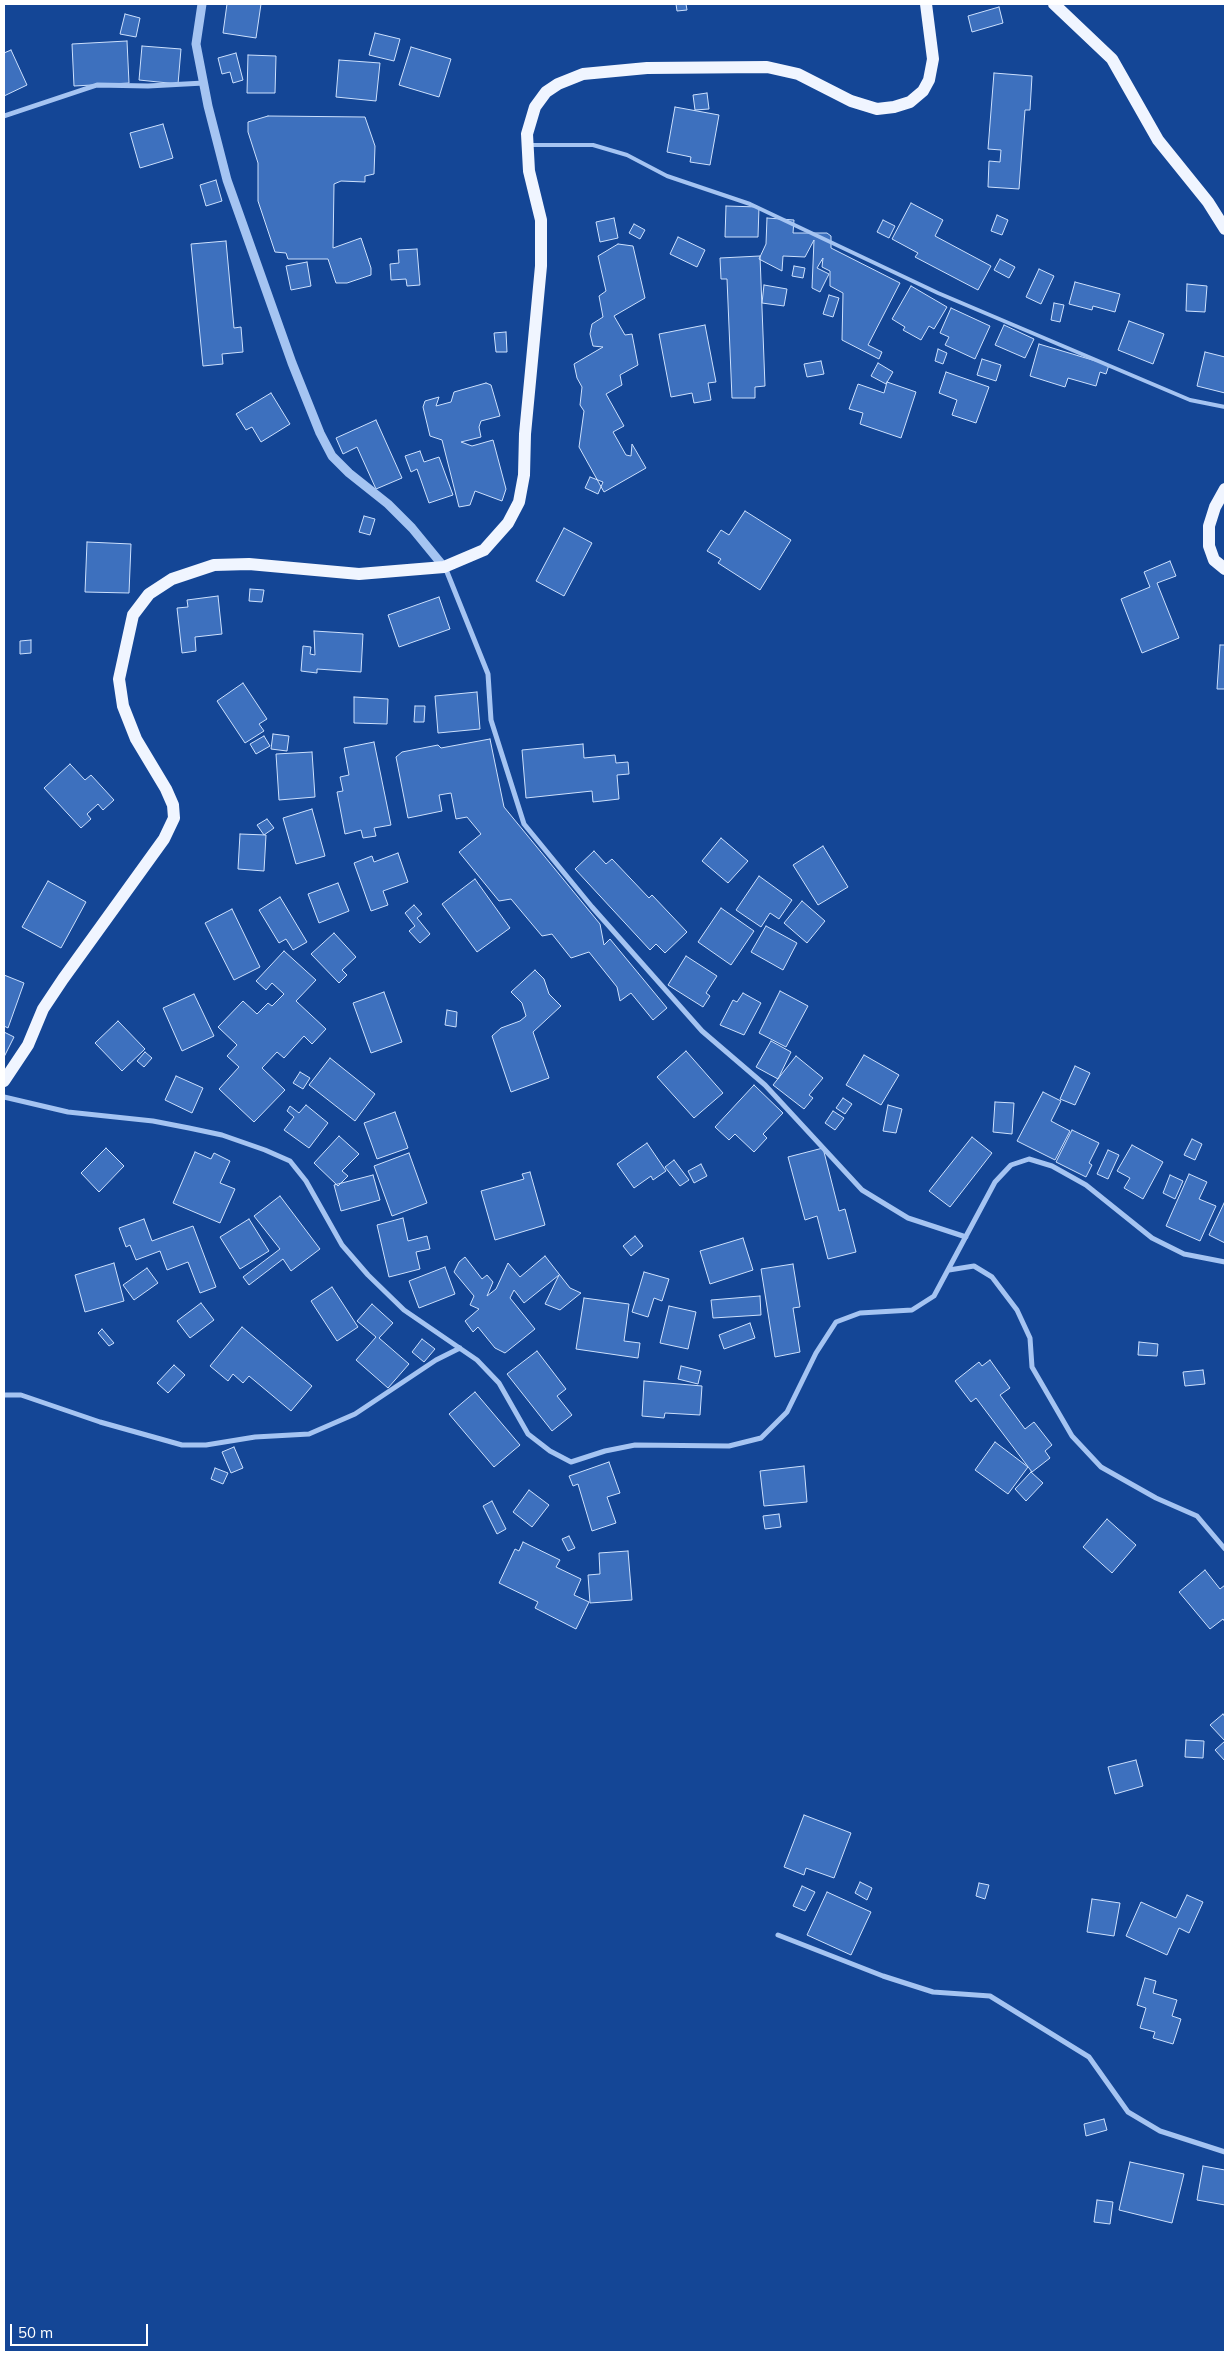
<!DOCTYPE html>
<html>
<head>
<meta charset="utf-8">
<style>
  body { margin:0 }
  #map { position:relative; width:1229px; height:2356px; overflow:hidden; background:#144696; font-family:Mulish,sans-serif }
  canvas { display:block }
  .frame { position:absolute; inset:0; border:5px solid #fff; pointer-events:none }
  .scale { position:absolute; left:10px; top:2324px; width:138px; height:22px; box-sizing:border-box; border:2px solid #fff; border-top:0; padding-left:6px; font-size:15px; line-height:18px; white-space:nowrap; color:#fff; -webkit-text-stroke:4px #144696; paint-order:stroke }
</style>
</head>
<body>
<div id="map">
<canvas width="1229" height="2356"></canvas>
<div class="frame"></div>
<div class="scale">50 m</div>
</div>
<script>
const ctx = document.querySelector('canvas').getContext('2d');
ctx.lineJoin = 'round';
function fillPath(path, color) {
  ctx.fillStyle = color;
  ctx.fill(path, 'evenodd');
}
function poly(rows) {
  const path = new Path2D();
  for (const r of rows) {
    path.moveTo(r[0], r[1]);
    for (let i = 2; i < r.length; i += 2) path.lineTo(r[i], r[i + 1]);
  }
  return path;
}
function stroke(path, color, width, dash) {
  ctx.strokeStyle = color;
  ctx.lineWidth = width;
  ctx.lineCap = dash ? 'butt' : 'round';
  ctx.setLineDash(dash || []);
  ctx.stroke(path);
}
const building = poly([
  [227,4,261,4,256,38,223,33,227,4],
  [676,4,686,4,687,10,677,11,676,4],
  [999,7,1003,23,972,32,968,16,999,7],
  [125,14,140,18,136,37,120,34,125,14],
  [375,33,400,39,394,61,369,55,375,33],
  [127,41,129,83,74,86,72,44,127,41],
  [142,46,181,49,178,84,139,80,142,46],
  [411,47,451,59,439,97,399,85,411,47],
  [11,50,27,85,4,96,4,53,11,50],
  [236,53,243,80,233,83,230,72,222,74,218,58,236,53],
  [248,55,276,56,275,93,247,93,248,55],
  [339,60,380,63,376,101,336,97,339,60],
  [994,73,1032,76,1030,110,1025,110,1019,189,988,187,989,161,1000,162,1001,150,988,149,994,73],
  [707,93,709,109,695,110,693,95,707,93],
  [675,107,719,115,710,165,690,162,691,157,667,152,675,107],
  [268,116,365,117,375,146,374,174,365,176,365,182,341,181,334,184,333,248,361,238,371,268,371,275,347,283,336,283,328,259,288,259,286,253,275,252,258,201,258,163,248,132,248,122,268,116],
  [163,124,173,158,140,168,130,133,163,124],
  [216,180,222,201,206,206,200,185,216,180],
  [911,203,943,220,935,236,991,266,978,290,915,257,918,253,892,239,911,203],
  [726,206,759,207,758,237,725,237,726,206],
  [997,215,1008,220,1002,235,991,231,997,215],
  [614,218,618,238,600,242,596,222,614,218],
  [767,218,794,220,793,233,827,233,831,236,831,248,900,283,868,345,882,352,879,359,842,340,843,293,830,286,830,271,822,267,823,258,817,268,829,274,820,292,812,288,814,240,805,257,783,256,782,271,759,259,766,244,767,218],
  [883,220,895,226,889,238,877,232,883,220],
  [634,224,645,230,640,239,629,233,634,224],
  [678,237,705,250,697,267,670,254,678,237],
  [226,241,234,328,241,327,243,352,222,354,223,364,203,366,191,244,226,241],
  [618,244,633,246,645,298,614,316,625,335,632,334,638,365,620,375,622,385,606,394,624,426,613,432,626,455,631,456,632,444,646,468,604,492,579,447,584,411,580,405,582,387,577,378,574,364,603,347,593,346,590,334,592,324,603,317,599,296,606,291,598,256,618,244],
  [417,249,420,285,407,286,406,279,391,280,390,264,399,263,398,250,417,249],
  [760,256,765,386,755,387,755,398,732,398,727,279,721,279,720,258,760,256],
  [1000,259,1015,267,1009,278,994,270,1000,259],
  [307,262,311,286,291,290,286,266,307,262],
  [794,266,805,268,803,278,792,276,794,266],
  [1039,269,1054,276,1041,304,1026,297,1039,269],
  [1075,282,1120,294,1115,312,1093,306,1092,310,1069,304,1075,282],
  [1187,284,1207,286,1205,312,1186,311,1187,284],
  [764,285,787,289,784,306,762,303,764,285],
  [911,286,947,307,934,329,929,326,921,340,903,330,905,327,892,319,911,286],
  [829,295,839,298,833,317,823,314,829,295],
  [1054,303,1064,305,1060,322,1051,320,1054,303],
  [951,308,990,326,975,359,945,345,949,337,940,333,951,308],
  [1129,321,1164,334,1153,364,1118,350,1129,321],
  [705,325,716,382,708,383,711,400,694,403,692,393,671,397,659,334,705,325],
  [1004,325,1034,339,1025,358,995,345,1004,325],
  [506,332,507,352,496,352,494,333,506,332],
  [1039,344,1109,365,1106,374,1100,372,1096,386,1068,378,1065,387,1030,376,1039,344],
  [938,349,947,353,943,364,935,361,938,349],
  [1205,352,1225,357,1225,393,1197,386,1205,352],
  [982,359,1001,365,996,381,977,375,982,359],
  [821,361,824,374,807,377,804,364,821,361],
  [878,363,893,372,886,384,871,376,878,363],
  [946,372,989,387,976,423,952,415,957,400,939,393,946,372],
  [887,382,916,392,901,438,860,424,863,413,849,409,858,384,884,393,887,382],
  [486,383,491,385,500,416,481,421,479,427,481,437,461,442,472,446,493,440,506,489,502,501,475,491,470,505,459,507,442,440,430,436,423,407,425,401,439,397,436,406,451,402,454,392,486,383],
  [271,393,290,424,261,442,252,427,246,430,236,414,271,393],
  [376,420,402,478,376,489,357,447,343,454,336,438,376,420],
  [420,451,424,462,439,457,453,495,429,503,417,469,411,472,405,456,420,451],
  [590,477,603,482,598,494,585,488,590,477],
  [745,511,791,540,760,590,718,563,721,559,707,551,721,530,729,535,745,511],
  [364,516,375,519,370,535,359,532,364,516],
  [564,528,592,543,564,596,536,581,564,528],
  [87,542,131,544,129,593,85,592,87,542],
  [1170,561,1176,576,1157,583,1179,638,1142,653,1121,599,1150,587,1144,572,1170,561],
  [250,589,264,590,262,602,249,601,250,589],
  [218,596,222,634,195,637,196,651,182,653,177,608,188,607,187,600,218,596],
  [439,597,450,629,399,647,388,615,439,597],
  [314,631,363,634,361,672,317,669,317,673,301,671,303,646,311,647,310,654,315,655,314,631],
  [31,640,31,653,20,654,20,641,31,640],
  [1220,645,1225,645,1225,689,1217,689,1220,645],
  [243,683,267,719,259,724,264,731,245,743,217,701,243,683],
  [477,692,480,729,438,733,435,696,477,692],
  [354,697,388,699,387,724,354,723,354,697],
  [415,706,425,706,424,722,414,722,415,706],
  [273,734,289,736,287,751,271,749,273,734],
  [264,736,270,746,256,754,250,744,264,736],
  [490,739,504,807,600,924,604,945,610,939,667,1008,653,1020,631,993,620,1001,617,987,589,952,571,958,552,934,542,936,511,899,499,901,459,852,481,834,467,817,456,819,451,793,439,795,442,811,408,818,396,757,402,752,438,745,441,748,490,739],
  [374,742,391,825,374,828,376,836,363,838,361,830,345,834,337,792,343,791,340,777,349,775,344,748,374,742],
  [583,744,584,758,615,755,616,763,628,762,629,774,617,775,619,799,593,802,592,791,526,798,522,750,583,744],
  [312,752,315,797,279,800,276,754,312,752],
  [70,764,85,780,91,775,114,800,103,810,98,804,87,814,91,819,81,828,44,788,70,764],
  [312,809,325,856,296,864,283,818,312,809],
  [267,819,274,828,264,835,257,825,267,819],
  [240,834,266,835,264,871,238,869,240,834],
  [721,838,748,861,728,883,702,861,721,838],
  [823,846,848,887,818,905,793,865,823,846],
  [594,851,606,864,612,859,649,898,652,895,687,932,665,953,656,944,650,950,575,869,594,851],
  [398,853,408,882,383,891,388,905,371,911,354,863,372,856,374,862,398,853],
  [759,876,792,900,779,919,770,913,761,927,736,910,759,876],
  [475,879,510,928,477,952,442,904,475,879],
  [48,881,86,902,61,948,22,927,48,881],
  [338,883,349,911,319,923,308,894,338,883],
  [280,897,307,942,293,950,286,939,279,943,259,910,280,897],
  [802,901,825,921,807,943,784,923,802,901],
  [414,905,422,914,417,918,430,934,420,943,409,931,415,926,405,913,414,905],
  [721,908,754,931,731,965,698,942,721,908],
  [232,909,260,967,234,980,205,923,232,909],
  [766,926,797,943,783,970,751,952,766,926],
  [334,933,356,957,342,970,347,975,339,983,311,954,334,933],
  [284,951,316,980,296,1001,326,1029,312,1044,304,1036,284,1058,277,1052,262,1068,285,1090,254,1122,219,1089,239,1067,227,1056,237,1045,218,1027,243,1001,257,1014,268,1003,272,1006,284,994,272,983,266,990,256,981,284,951],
  [686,956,717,976,706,993,710,996,703,1007,668,985,686,956],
  [535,970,544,979,549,994,561,1006,533,1032,549,1078,511,1092,492,1036,501,1028,520,1021,526,1016,522,1003,511,992,535,970],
  [4,975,24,983,8,1028,4,1026,4,975],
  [780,991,808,1006,786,1047,759,1033,780,991],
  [384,992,402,1042,371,1053,353,1003,384,992],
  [743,993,761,1003,744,1035,720,1025,733,1000,737,1002,743,993],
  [194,994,214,1036,182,1051,163,1008,194,994],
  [447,1010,457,1012,456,1027,445,1025,447,1010],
  [118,1021,145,1049,122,1071,95,1043,118,1021],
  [4,1032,14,1037,4,1057,4,1032],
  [771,1041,791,1052,778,1079,756,1067,771,1041],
  [686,1051,723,1093,694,1118,657,1077,686,1051],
  [145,1052,152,1058,144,1067,137,1061,145,1052],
  [864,1055,899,1075,881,1105,846,1085,864,1055],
  [796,1056,823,1078,809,1095,813,1098,804,1109,773,1085,796,1056],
  [330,1058,375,1094,355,1121,309,1085,330,1058],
  [1075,1066,1090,1073,1075,1105,1060,1099,1075,1066],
  [300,1072,310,1078,303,1089,293,1083,300,1072],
  [176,1076,203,1088,192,1113,165,1100,176,1076],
  [754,1085,783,1113,763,1134,767,1138,754,1152,735,1134,729,1140,715,1127,754,1085],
  [1043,1092,1061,1101,1051,1121,1070,1131,1055,1160,1017,1141,1043,1092],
  [843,1098,852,1104,845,1114,836,1108,843,1098],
  [995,1102,1014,1103,1012,1134,993,1132,995,1102],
  [306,1105,328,1123,309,1148,284,1130,294,1117,287,1111,290,1106,299,1113,306,1105],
  [888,1105,902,1109,896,1133,883,1131,888,1105],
  [833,1111,844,1118,835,1130,825,1123,833,1111],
  [395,1112,408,1148,377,1159,364,1123,395,1112],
  [1072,1130,1099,1143,1089,1163,1092,1165,1086,1177,1056,1162,1072,1130],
  [339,1136,359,1154,342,1171,348,1176,338,1186,314,1163,339,1136],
  [972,1137,992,1153,950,1207,929,1191,972,1137],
  [1192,1139,1202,1144,1195,1160,1184,1155,1192,1139],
  [647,1143,666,1171,653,1180,651,1176,634,1188,617,1164,647,1143],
  [1132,1145,1163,1162,1143,1199,1124,1188,1130,1178,1117,1171,1132,1145],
  [106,1148,124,1166,99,1192,81,1173,106,1148],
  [823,1148,839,1211,845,1209,856,1252,828,1259,817,1216,805,1220,788,1157,823,1148],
  [1108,1150,1119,1155,1108,1179,1097,1174,1108,1150],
  [195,1152,211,1159,214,1153,230,1161,220,1183,235,1189,220,1223,173,1203,195,1152],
  [409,1153,427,1203,392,1216,374,1166,409,1153],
  [674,1160,689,1180,680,1186,665,1167,674,1160],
  [701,1164,707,1176,694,1183,688,1171,701,1164],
  [530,1172,545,1225,495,1240,481,1191,524,1179,522,1174,530,1172],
  [1189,1174,1207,1182,1199,1199,1216,1206,1200,1241,1166,1226,1189,1174],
  [373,1175,380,1200,341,1211,334,1185,373,1175],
  [1170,1175,1183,1181,1175,1199,1163,1193,1170,1175],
  [280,1196,320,1249,291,1271,283,1259,249,1285,243,1277,280,1249,254,1216,280,1196],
  [1225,1201,1225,1243,1209,1235,1225,1201],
  [403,1218,408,1241,427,1236,430,1249,416,1252,420,1269,389,1277,377,1225,403,1218],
  [144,1219,152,1241,193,1226,216,1287,200,1293,188,1262,167,1270,160,1251,136,1260,130,1245,126,1247,119,1228,144,1219],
  [249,1219,269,1251,240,1269,220,1237,249,1219],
  [635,1236,643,1246,631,1256,623,1246,635,1236],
  [743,1238,753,1270,710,1284,700,1251,743,1238],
  [545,1256,570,1288,581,1293,560,1310,545,1304,559,1275,524,1303,514,1290,510,1298,535,1329,505,1353,495,1348,478,1327,473,1332,465,1321,479,1309,470,1305,474,1296,454,1272,459,1262,465,1257,482,1279,487,1275,493,1282,487,1296,496,1289,508,1263,520,1277,545,1256],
  [114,1263,124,1301,85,1312,75,1275,114,1263],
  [793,1264,800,1307,793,1308,800,1352,775,1357,761,1269,793,1264],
  [445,1267,455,1294,419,1308,409,1281,445,1267],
  [147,1268,158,1283,134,1300,123,1285,147,1268],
  [644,1272,669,1279,662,1301,654,1298,648,1317,632,1312,644,1272],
  [332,1287,358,1327,337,1341,311,1301,332,1287],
  [760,1296,761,1315,713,1318,711,1300,760,1296],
  [584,1298,629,1304,624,1341,640,1343,638,1358,576,1349,584,1298],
  [201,1303,214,1320,190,1338,177,1321,201,1303],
  [372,1304,393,1323,379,1338,409,1364,388,1388,356,1360,376,1337,357,1321,372,1304],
  [669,1306,696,1312,688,1349,660,1343,669,1306],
  [750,1323,755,1338,724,1349,719,1335,750,1323],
  [242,1327,312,1386,291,1411,249,1376,243,1383,233,1374,228,1381,210,1366,242,1327],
  [102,1329,114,1343,109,1346,98,1333,102,1329],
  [422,1339,435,1349,424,1362,412,1352,422,1339],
  [1139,1342,1158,1344,1157,1356,1138,1355,1139,1342],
  [537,1351,566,1389,557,1396,572,1415,552,1431,507,1374,537,1351],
  [990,1360,1010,1388,1000,1395,1025,1429,1034,1422,1052,1445,1045,1451,1050,1458,1032,1472,976,1398,971,1402,955,1381,979,1362,982,1366,990,1360],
  [174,1365,185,1375,168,1393,157,1383,174,1365],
  [681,1366,701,1371,698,1384,678,1379,681,1366],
  [1203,1370,1205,1384,1185,1386,1183,1372,1203,1370],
  [644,1381,702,1386,700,1415,665,1413,664,1418,642,1416,644,1381],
  [475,1392,520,1445,494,1467,449,1414,475,1392],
  [995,1442,1028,1467,1008,1494,975,1470,995,1442],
  [234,1447,243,1468,231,1473,222,1452,234,1447],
  [609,1462,620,1493,607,1497,616,1523,592,1531,578,1484,573,1486,569,1476,609,1462],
  [804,1466,807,1502,764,1506,760,1471,804,1466],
  [215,1468,228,1473,223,1484,211,1479,215,1468],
  [1031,1472,1043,1483,1026,1501,1015,1489,1031,1472],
  [529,1490,549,1505,532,1527,513,1512,529,1490],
  [492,1501,506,1529,497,1534,483,1506,492,1501],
  [779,1514,781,1527,765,1529,763,1516,779,1514],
  [1107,1519,1136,1545,1112,1573,1083,1547,1107,1519],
  [569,1536,575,1548,568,1551,562,1539,569,1536],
  [523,1542,560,1560,556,1567,581,1579,574,1595,589,1602,576,1629,535,1608,538,1602,499,1583,515,1549,519,1551,523,1542],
  [628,1551,632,1600,590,1603,588,1575,600,1574,599,1553,628,1551],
  [1205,1570,1220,1589,1225,1585,1225,1622,1223,1619,1210,1629,1179,1592,1205,1570],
  [1223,1714,1225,1717,1225,1761,1215,1750,1225,1741,1210,1725,1223,1714],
  [1186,1740,1204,1741,1203,1758,1185,1757,1186,1740],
  [1136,1760,1143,1786,1115,1794,1108,1767,1136,1760],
  [804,1815,851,1833,834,1878,806,1868,804,1875,784,1867,804,1815],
  [860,1882,872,1888,867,1900,855,1893,860,1882],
  [979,1883,989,1885,985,1899,976,1896,979,1883],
  [802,1886,815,1892,805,1911,793,1906,802,1886],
  [827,1892,871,1912,851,1955,807,1935,827,1892],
  [1187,1895,1203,1902,1189,1933,1179,1928,1167,1955,1126,1936,1141,1902,1176,1918,1187,1895],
  [1092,1899,1120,1903,1114,1936,1087,1932,1092,1899],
  [1145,1978,1156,1981,1153,1993,1177,2000,1172,2016,1181,2019,1173,2044,1153,2038,1155,2032,1140,2028,1146,2008,1137,2005,1145,1978],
  [1104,2119,1107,2130,1086,2136,1084,2124,1104,2119],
  [1130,2162,1184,2174,1172,2223,1119,2210,1130,2162],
  [1203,2166,1225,2170,1225,2205,1197,2200,1203,2166],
  [1097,2200,1113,2202,1110,2224,1094,2222,1097,2200]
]);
const service = poly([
  [531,145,593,145,627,155,667,176,750,204,938,293,1190,400,1225,407]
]);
const minor = poly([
  [4,116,97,85,148,86,204,83],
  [445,567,488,674,491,720,524,824,592,907,702,1031,765,1085,862,1190,908,1218,966,1237],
  [4,1097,68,1112,153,1121,189,1128,222,1135,265,1150,290,1161,306,1181,342,1245,368,1275,404,1310,477,1360,499,1383,528,1434,550,1451,571,1462,605,1451,635,1445,729,1446,761,1438,787,1412,816,1353,836,1322,860,1313,912,1310,934,1296,995,1182,1011,1165,1029,1159,1052,1166,1086,1185,1152,1238,1184,1254,1225,1262],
  [949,1270,974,1266,992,1277,1017,1310,1030,1338,1032,1367,1072,1436,1101,1467,1156,1498,1197,1516,1225,1549],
  [4,1395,21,1395,100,1422,182,1445,206,1445,255,1437,309,1434,355,1414,436,1360,460,1348],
  [778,1935,883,1976,933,1992,990,1996,1089,2057,1128,2112,1160,2131,1225,2152]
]);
const tertiary = poly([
  [202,4,196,44,208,106,227,180,292,363,320,433,332,456,349,473,388,504,412,528,444,567]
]);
const primary = poly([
  [1054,4,1112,59,1158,140,1208,202,1225,229],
  [1225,489,1215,507,1209,526,1209,546,1214,560,1225,569],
  [4,1081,28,1045,43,1009,63,979,164,839,174,818,173,805,166,789,136,739,123,706,119,679,133,615,149,594,172,579,214,565,249,564,359,574,444,567,484,550,508,523,519,502,524,475,525,434,541,266,541,220,529,171,527,134,535,107,546,92,558,84,583,74,647,68,767,67,798,74,851,101,877,109,894,107,910,102,923,91,929,80,933,59,926,4]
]);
fillPath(building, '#3d70be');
stroke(building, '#cce0fd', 1);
stroke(service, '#a5c4f2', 4);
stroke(minor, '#a5c4f2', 5);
stroke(tertiary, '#a5c4f2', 9);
stroke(primary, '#f0f5ff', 12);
</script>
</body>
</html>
